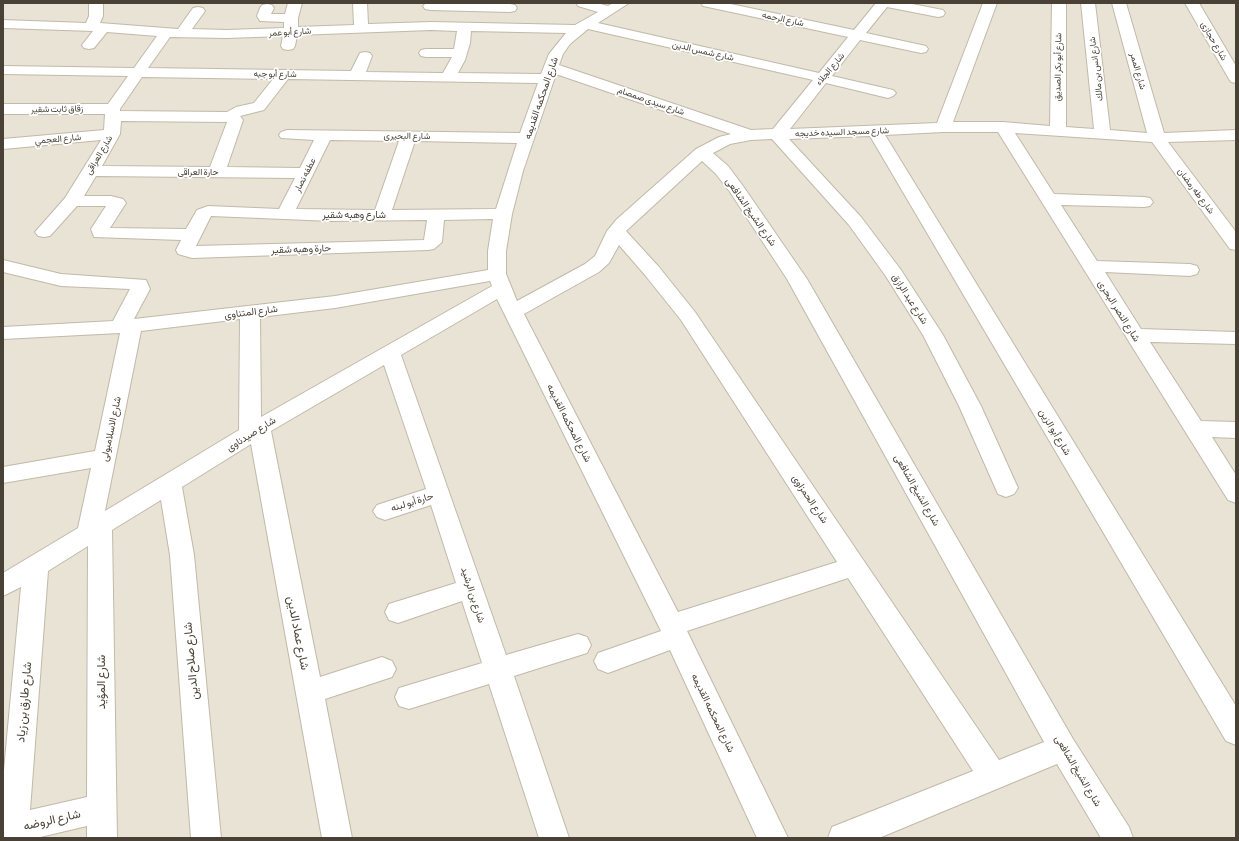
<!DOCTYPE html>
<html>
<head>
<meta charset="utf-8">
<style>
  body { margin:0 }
  #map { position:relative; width:1239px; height:841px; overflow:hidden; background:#f5f1e8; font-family:"Asap Condensed",sans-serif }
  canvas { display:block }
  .frame { position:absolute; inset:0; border:4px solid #494136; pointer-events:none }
</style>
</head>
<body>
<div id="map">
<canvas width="1239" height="841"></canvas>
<div class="frame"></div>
</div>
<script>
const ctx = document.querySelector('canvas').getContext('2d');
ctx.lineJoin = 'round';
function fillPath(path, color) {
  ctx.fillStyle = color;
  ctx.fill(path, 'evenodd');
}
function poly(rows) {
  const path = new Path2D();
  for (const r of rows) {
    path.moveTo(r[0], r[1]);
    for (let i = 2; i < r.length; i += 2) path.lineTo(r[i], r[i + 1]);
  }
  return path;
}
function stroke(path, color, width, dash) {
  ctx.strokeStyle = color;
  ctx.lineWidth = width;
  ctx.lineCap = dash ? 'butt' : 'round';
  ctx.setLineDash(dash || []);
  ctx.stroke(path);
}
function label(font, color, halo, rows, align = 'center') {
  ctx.font = font + ' "Asap Condensed",Vazirmatn,sans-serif';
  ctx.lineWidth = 3.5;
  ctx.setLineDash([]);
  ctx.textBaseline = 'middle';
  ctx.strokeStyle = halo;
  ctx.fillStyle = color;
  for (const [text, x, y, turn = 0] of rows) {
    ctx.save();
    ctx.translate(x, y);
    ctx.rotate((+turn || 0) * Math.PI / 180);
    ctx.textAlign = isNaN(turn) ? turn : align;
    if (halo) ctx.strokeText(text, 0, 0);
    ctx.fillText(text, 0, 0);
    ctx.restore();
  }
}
const residential = poly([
  [3,3,1236,3,1236,838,3,838]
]);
const minor = poly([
  [89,3,103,3,103,16,100,23,178,29,193,8,198,7,203,8,205,11,192,29,227,30,284,28,284,22,260,21,257,16,260,8,262,5,267,4,272,5,274,8,271,14,285,14,288,3,302,3,298,18,298,27,354,25,353,3,367,3,368,24,431,22,575,25,598,12,578,6,576,3,597,3,608,6,613,3,629,3,598,23,819,73,848,37,708,7,703,6,701,3,726,3,854,30,876,3,907,3,943,10,945,13,943,16,938,17,887,7,866,33,926,46,928,49,926,52,921,53,860,40,832,76,893,90,896,93,893,96,888,98,826,83,790,129,937,123,983,3,997,3,953,122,1003,122,1050,126,1052,3,1066,3,1066,127,1094,129,1081,3,1095,3,1110,130,1147,133,1112,3,1126,3,1164,133,1236,130,1236,140,1168,142,1236,232,1236,250,1230,249,1152,142,1015,133,1054,194,1144,197,1150,198,1153,202,1150,206,1144,207,1061,205,1097,261,1190,264,1197,266,1199,270,1197,274,1190,276,1105,272,1141,329,1236,332,1236,344,1150,342,1201,421,1236,422,1236,438,1212,437,1236,475,1236,503,1228,500,998,132,943,132,885,135,1236,706,1236,745,1226,741,870,136,789,139,861,217,901,270,943,335,981,406,1018,488,1014,494,1006,497,998,494,959,406,923,335,885,275,849,225,772,139,751,140,730,144,713,153,728,166,743,186,807,279,1073,739,1129,827,1133,838,1101,838,1057,764,879,838,828,838,832,827,973,771,848,578,687,631,788,838,757,838,670,650,608,673,598,669,594,661,598,653,661,631,497,299,401,355,506,655,578,634,587,637,591,645,587,653,514,676,569,838,539,838,489,684,409,709,399,706,395,697,399,688,482,663,462,601,398,623,389,620,385,612,389,604,456,583,431,505,385,520,377,517,373,511,377,505,426,489,384,365,271,431,320,677,382,657,392,661,396,669,392,677,325,699,352,838,322,838,251,444,182,487,194,555,221,838,191,838,170,555,161,500,112,530,117,838,87,838,87,826,36,838,3,838,3,781,21,587,3,596,3,573,78,528,91,468,3,483,3,467,95,451,120,333,3,339,3,327,113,321,130,289,61,286,3,272,3,260,61,274,146,280,150,289,134,319,335,296,488,270,488,251,493,219,444,220,442,242,434,249,428,250,192,258,178,254,176,250,181,240,94,237,91,229,106,206,77,206,50,236,44,237,38,236,35,232,65,198,101,140,3,149,3,139,104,130,105,114,3,114,3,104,108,104,128,76,3,74,3,66,134,68,157,36,107,32,94,48,89,49,84,48,82,45,93,31,3,28,3,20,86,23,89,16,89,3],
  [588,29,813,80,773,129,751,130,559,65,563,54,570,44,588,29],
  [431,30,457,31,454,49,426,49,421,50,419,53,421,56,426,57,452,57,443,73,366,72,372,56,370,53,365,52,360,53,351,71,148,68,170,37,227,38,283,36,281,46,283,49,288,50,293,49,295,46,297,35,431,30],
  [471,31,566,33,549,54,541,74,458,73,465,60,470,43,471,31],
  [556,74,731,134,719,137,696,149,617,219,607,231,595,256,585,264,517,301,506,274,506,251,512,214,523,171,556,74],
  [142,77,273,79,254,103,236,107,227,112,120,111,120,109,142,77],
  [288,79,538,83,520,133,287,130,281,132,279,135,281,138,314,140,300,168,227,167,243,120,240,116,264,110,288,79],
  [121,121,227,122,210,167,102,166,120,134,121,121],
  [330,140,399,141,375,210,296,209,330,140],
  [415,141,517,143,496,209,392,210,415,141],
  [702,161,716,174,730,192,787,279,1044,742,999,760,695,312,659,267,626,231,702,161],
  [96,176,295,178,279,209,208,206,197,210,186,229,110,228,126,203,123,199,111,196,84,196,96,176],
  [211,216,332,221,427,220,424,240,196,246,211,216],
  [619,245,645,275,681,320,837,562,678,612,524,314,599,272,609,263,619,245],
  [490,281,492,286,261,417,260,317,335,308,490,281],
  [240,319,239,430,105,511,141,331,240,319],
  [88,546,87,797,30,810,48,571,88,546],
  [426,3,510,4,515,5,517,8,515,11,510,12,430,10,425,9,423,6,426,3],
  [1185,3,1199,3,1236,66,1236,83,1231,82,1229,79,1185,3]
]);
const farStreetnames = [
  ["شارع الرحمه",783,19,12],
  ["شارع أبو عمر",290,32,-3],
  ["شارع حجازى",1214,41,60],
  ["شارع شمس الدين",703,51,13],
  ["شارع أبو بكر الصديق",1058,67,-89],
  ["شارع الجلاء",830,69,-50],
  ["شارع انس بن مالك",1096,69,-97],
  ["شارع الممر",1138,71,74],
  ["شارع أبو جبه",275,74,1],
  ["شارع سيدى صمصام",651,101,19],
  ["زقاق ثابت شقير",57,109,-1],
  ["شارع مسجد السيده خديجه",842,132,-2],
  ["شارع البحيرى",407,136,1],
  ["شارع العجمي",58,139,-5],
  ["شارع العراقى",99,155,-59],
  ["حارة العراقى",198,172],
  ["عطفه نصار",305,175,-63],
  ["شارع طه رمضان",1196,191,53]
];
const streetNames = [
  ["شارع المحكمه القديمه",541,98,-71],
  ["شارع الشيخ الشافعى",751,212,55],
  ["شارع وهبه شقير",354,215],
  ["حارة وهبه شقير",301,249,-2],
  ["شارع عبد الرازق",910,299,57],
  ["شارع النصر البحرى",1119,311,58],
  ["شارع المتناوى",251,312,-7],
  ["شارع المحكمه القديمه",569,423,63],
  ["شارع الاسلامبولى",111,429,-78],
  ["شارع أبو الزين",1055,432,59],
  ["شارع صيدناوى",251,434,-32],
  ["شارع الشيخ الشافعى",917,490,60],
  ["شارع الحمزاوى",810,499,56],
  ["حارة أبو لبنه",412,502,-17],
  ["شارع بن الرشيد",473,595,72],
  ["شارع المحكمه القديمه",713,713,64],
  ["شارع الشيخ الشافعى",1078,771,59]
];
const nearStreetnames = [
  ["شارع عماد الدين",298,633,79],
  ["شارع صلاح الدين",191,661,-95],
  ["شارع المؤيد",101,682,-90],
  ["شارع طارق بن زياد",24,702,-85],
  ["شارع الروضه",52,820,-13]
];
fillPath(residential, '#e9e3d5');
stroke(minor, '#c1b9a9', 2);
fillPath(minor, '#fff');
label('9px', '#494136', '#fff', farStreetnames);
label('10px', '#494136', '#fff', streetNames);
label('12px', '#494136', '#fff', nearStreetnames);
</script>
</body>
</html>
